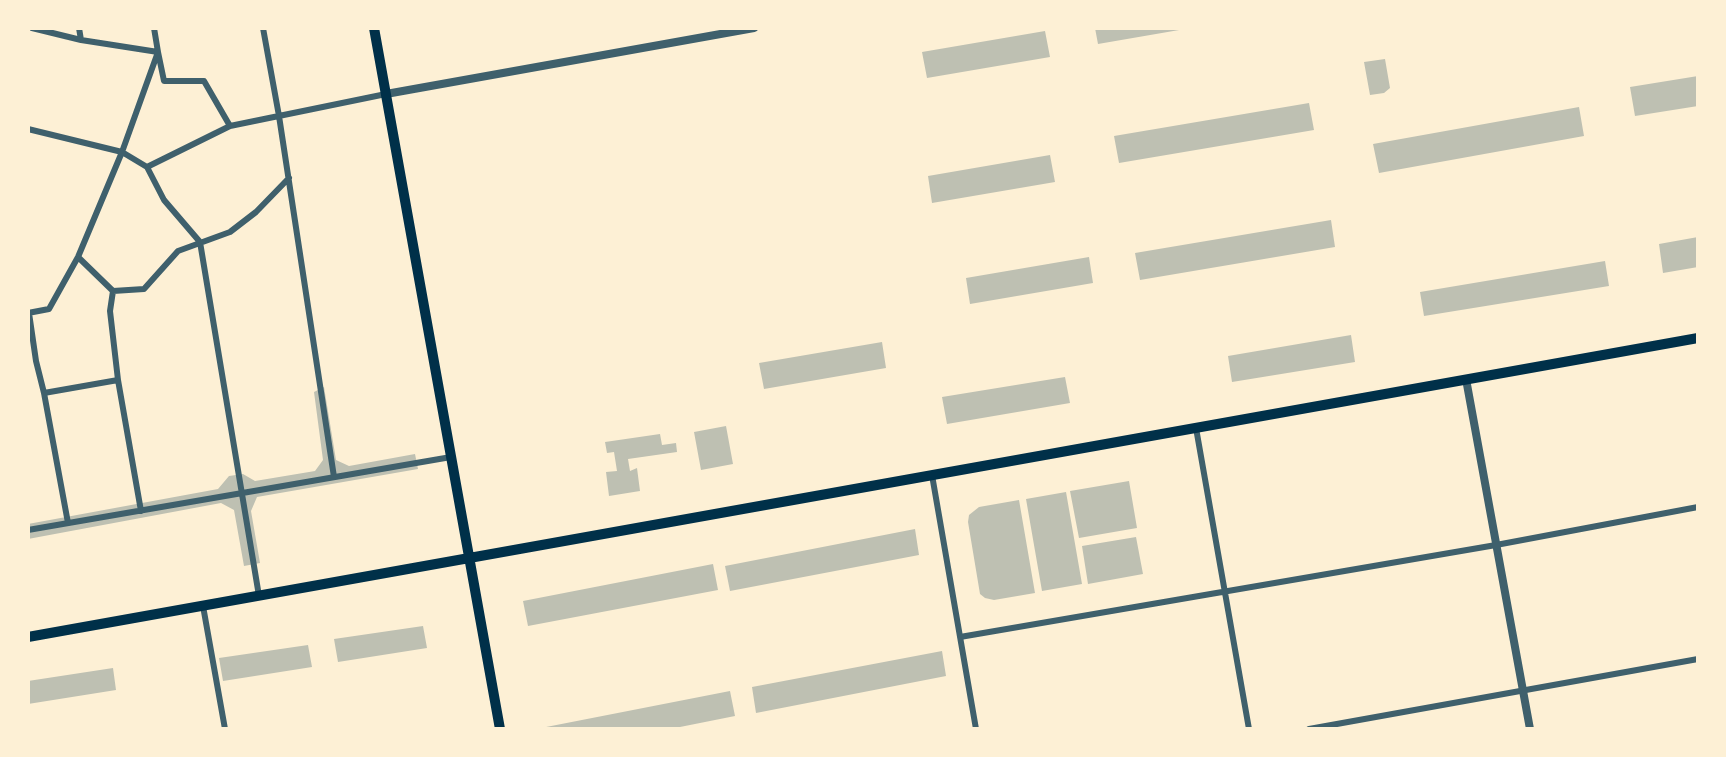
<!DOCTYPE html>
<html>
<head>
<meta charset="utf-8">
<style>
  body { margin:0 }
  #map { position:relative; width:1726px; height:757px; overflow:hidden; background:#fdf0d5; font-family:"Work Sans",sans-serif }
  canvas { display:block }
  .frame { position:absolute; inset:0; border:30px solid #fdf0d5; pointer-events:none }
</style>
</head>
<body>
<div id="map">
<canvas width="1726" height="757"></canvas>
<div class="frame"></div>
</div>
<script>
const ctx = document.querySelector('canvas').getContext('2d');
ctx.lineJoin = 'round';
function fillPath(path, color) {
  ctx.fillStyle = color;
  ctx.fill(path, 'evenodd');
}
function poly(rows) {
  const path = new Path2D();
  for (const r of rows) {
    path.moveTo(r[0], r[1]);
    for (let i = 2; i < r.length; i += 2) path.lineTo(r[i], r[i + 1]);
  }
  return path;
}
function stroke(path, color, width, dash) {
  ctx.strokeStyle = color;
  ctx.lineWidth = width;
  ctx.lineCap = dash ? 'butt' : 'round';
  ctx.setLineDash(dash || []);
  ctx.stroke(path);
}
const building = poly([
  [1095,28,1185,28,1185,29,1098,44],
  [1045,31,1050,57,927,78,922,52],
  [1385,59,1390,88,1384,93,1370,95,1364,62],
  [1698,76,1698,106,1635,116,1630,87],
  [1309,103,1314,130,1119,163,1114,136],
  [1579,107,1584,136,1379,173,1373,144],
  [1050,155,1055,182,932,203,928,176],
  [1331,220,1335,247,1140,280,1135,253],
  [1698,237,1698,267,1663,273,1659,244],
  [1089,257,1093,283,970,304,966,278],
  [1605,261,1609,286,1424,316,1420,292],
  [1351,335,1355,362,1232,382,1228,356],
  [882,342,886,368,764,389,759,363],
  [1065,377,1070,403,947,424,942,397],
  [324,387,336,460,349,466,415,454,418,469,257,497,251,511,260,563,244,566,234,510,221,503,28,539,28,524,218,489,229,476,243,474,255,481,315,471,323,460,314,392],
  [726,426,733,464,701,470,694,432],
  [660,434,662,445,676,443,677,452,628,459,630,471,637,468,640,491,609,496,606,472,617,471,614,452,607,453,605,442],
  [1129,481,1137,528,1079,538,1070,491],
  [1066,492,1082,584,1042,591,1026,499],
  [1019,500,1035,593,994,600,985,598,980,594,968,522,969,515,979,507],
  [915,529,919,555,730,591,725,566],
  [1136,537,1143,574,1088,584,1082,546],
  [713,564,718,590,528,626,523,601],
  [423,626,427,648,338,662,334,639],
  [308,645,312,667,223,681,219,658],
  [942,651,946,676,756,713,752,687],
  [113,668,116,690,28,704,28,681],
  [730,691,735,716,670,729,541,729,541,728]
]);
const minor = poly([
  [32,28,81,40,158,52,164,81,204,81,230,126],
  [79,28,81,40],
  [263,28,279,116,334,477],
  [28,129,122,152,147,167,230,126,386,94],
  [147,167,164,200,200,242,259,596],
  [78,257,113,291],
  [113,291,110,311,118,380,141,511],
  [113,291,144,289,178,251,230,232,256,212,289,178],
  [28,313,49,309,78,257,122,152,158,52,154,28],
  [29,313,36,361,44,393,68,523],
  [44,393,118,380],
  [1196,428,1249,729],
  [932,475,976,729],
  [28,530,451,457],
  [203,606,225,729],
  [960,637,1496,545,1698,507],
  [1309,729,1698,659]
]);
const tertiary = poly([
  [386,94,754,28],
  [1466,379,1530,729]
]);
const secondary = poly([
  [374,28,500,729],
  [28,637,1698,338]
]);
fillPath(building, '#bec0b2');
stroke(minor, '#3f606c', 6);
stroke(tertiary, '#3f606c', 8);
stroke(secondary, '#003049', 10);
</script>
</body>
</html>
